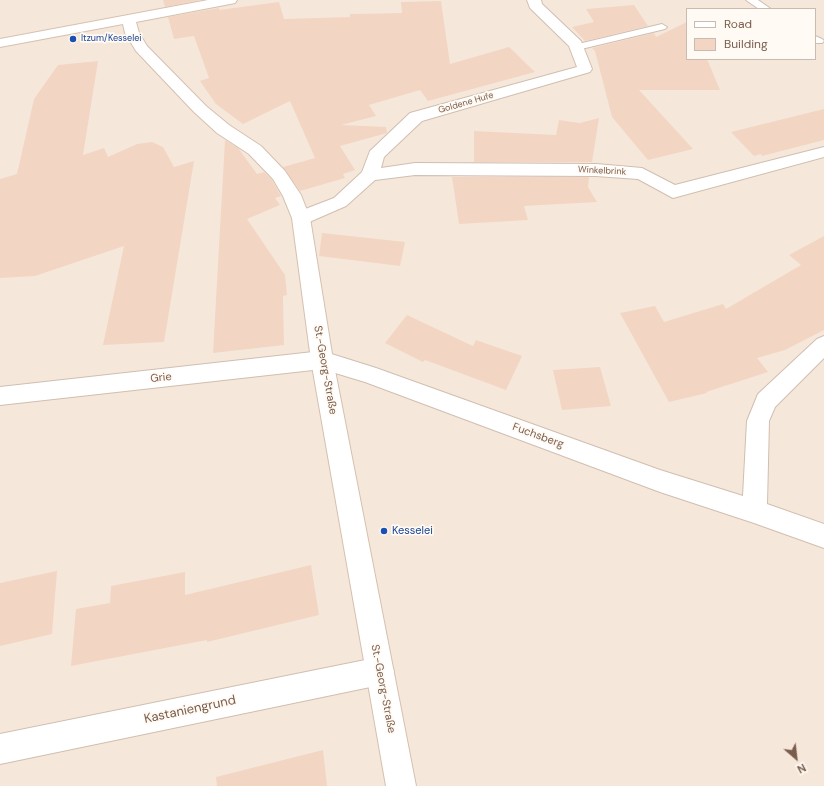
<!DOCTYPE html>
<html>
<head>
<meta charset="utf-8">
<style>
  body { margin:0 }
  #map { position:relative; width:824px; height:786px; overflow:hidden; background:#fdf6ec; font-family:"DM Sans",sans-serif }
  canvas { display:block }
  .legend { position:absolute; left:686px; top:8px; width:130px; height:52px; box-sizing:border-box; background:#fffaf3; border:1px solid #cabbb1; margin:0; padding:5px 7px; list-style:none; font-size:12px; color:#7a5c4d }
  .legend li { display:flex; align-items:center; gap:8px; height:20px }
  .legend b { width:20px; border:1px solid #cabbb1 }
  .north { position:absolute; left:776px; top:738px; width:40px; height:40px; -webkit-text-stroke:3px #fffaf3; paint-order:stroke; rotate:152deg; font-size:11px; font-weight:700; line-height:16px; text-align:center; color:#7a5c4d }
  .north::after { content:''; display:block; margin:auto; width:14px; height:18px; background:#7a5c4d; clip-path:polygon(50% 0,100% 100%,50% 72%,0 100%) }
</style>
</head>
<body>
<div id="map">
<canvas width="824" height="786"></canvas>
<ul class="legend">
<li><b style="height:5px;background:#fff"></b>Road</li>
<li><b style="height:11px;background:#f3d5c3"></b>Building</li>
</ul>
<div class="north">N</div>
</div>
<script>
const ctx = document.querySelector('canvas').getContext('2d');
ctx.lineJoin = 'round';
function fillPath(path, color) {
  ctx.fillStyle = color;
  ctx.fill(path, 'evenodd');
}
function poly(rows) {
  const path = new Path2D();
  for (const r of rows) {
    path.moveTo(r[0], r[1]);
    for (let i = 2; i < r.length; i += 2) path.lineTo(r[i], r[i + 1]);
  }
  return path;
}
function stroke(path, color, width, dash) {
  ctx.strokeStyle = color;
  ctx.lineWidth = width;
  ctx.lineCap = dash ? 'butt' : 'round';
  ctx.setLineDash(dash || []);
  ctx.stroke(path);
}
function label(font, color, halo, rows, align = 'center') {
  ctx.font = font + ' "DM Sans",sans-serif';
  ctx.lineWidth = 3.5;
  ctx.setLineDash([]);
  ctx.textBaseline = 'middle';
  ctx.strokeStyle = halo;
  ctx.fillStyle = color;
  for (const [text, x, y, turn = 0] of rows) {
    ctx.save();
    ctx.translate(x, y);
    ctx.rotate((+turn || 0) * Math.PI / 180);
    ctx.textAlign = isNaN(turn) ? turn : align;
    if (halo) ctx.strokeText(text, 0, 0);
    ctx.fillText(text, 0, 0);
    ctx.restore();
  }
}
const residential = poly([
  [0,0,824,0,824,786,0,786],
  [687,9,815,9,815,59,687,59]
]);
const building = poly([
  [163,0,200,0,165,7],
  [441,1,450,64,509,47,535,72,428,101,420,90,369,105,376,116,341,125,386,127,387,133,340,146,355,170,343,174,345,178,300,191,283,167,315,158,290,101,243,124,216,104,200,81,209,78,194,36,174,39,168,17,219,8,219,10,279,2,284,19,350,17,350,14,402,13,401,2],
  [634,5,648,26,585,41,572,27,594,22,586,9],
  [687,22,687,59,707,59,720,90,639,90,693,149,648,160,612,117,595,51,592,48,654,33,656,37],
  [98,61,83,155,104,148,108,157,137,144,152,142,163,147,174,167,194,161,164,342,103,345,124,246,35,276,0,278,0,179,17,174,34,99,58,65],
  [824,109,824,140,762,156,761,154,754,156,731,132],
  [599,118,592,162,474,162,474,131,556,135,559,120,580,123],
  [225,140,238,148,257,174,264,172,272,180,281,196,275,198,280,205,247,219,285,275,287,295,283,296,284,345,213,353],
  [452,177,589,177,588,187,597,202,524,206,528,220,459,224],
  [322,233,405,242,400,266,319,256],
  [824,236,824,330,785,350,757,358,768,372,706,392,707,393,669,402,620,313,655,306,664,322,723,304,726,309,801,265,789,255],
  [407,315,473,346,476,340,522,356,506,390,425,360,423,362,385,343],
  [600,367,611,406,562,410,553,370],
  [311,565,319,615,207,642,207,640,71,666,76,609,110,603,111,586,185,572,185,595],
  [57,571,52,634,0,646,0,583],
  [323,750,327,786,217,786,216,777]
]);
const lane = poly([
  [746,0,758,0,771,9,759,9,746,0],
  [662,24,667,27,665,29,577,50,572,47,574,45,662,24],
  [815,36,822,39,824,41,822,43,815,43,815,36]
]);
const street = poly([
  [527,0,541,0,542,4,581,41,592,69,590,72,422,121,384,157,381,168,415,163,596,164,642,168,675,185,824,147,824,157,673,198,638,179,596,176,415,175,375,180,346,206,307,223,301,224,295,223,292,218,295,213,334,198,362,172,370,151,410,113,577,67,569,46,530,8,527,0],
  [824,336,824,358,775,407,769,421,767,504,824,524,824,548,754,523,660,492,365,382,322,369,0,405,0,387,322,351,376,368,660,470,743,496,747,421,758,394,817,339,824,336],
  [380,657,390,661,394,671,390,681,380,685,0,764,0,734,380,657]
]);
const secondary = poly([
  [208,0,237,0,235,3,230,4,136,22,139,33,147,46,206,106,229,125,261,146,285,171,301,195,310,218,333,360,416,786,386,786,311,360,292,218,283,196,273,179,249,154,217,133,194,112,136,51,125,33,123,24,0,47,0,39,208,0]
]);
const markers = [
  [73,39,4,"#1a4fb4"],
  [384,531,4,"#1a4fb4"]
];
const farTransitnames = [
  ["Itzum/Kesselei",81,39]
];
const farStreetnames = [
  ["Goldene Hufe",466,103,-16],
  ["Winkelbrink",602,171,3]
];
const streetNames = [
  ["St.-Georg-Straße",325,370,80],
  ["Grie",161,378,-6],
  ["Fuchsberg",538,436,20],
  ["St.-Georg-Straße",383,689,79]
];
const transitNames = [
  ["Kesselei",392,531]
];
const nearStreetnames = [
  ["Kastaniengrund",190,710,-12]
];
fillPath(residential, '#f5e8da');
fillPath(building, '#f3d5c3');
stroke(lane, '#d1beb0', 2);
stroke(street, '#d1beb0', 2);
stroke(secondary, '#d6c0b0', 2);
fillPath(lane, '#fff');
fillPath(street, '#fff');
fillPath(secondary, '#fff');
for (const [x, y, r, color] of markers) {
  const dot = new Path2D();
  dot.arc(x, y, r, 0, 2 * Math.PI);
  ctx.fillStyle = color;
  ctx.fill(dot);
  stroke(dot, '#fffaf3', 1.5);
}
label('9px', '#164399', '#fffaf3', farTransitnames, 'left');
label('9px', '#7a5c4d', '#fffaf3', farStreetnames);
label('11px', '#7a5c4d', '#fffaf3', streetNames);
label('11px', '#164399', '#fffaf3', transitNames, 'left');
label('13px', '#7a5c4d', '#fffaf3', nearStreetnames);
</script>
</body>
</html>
